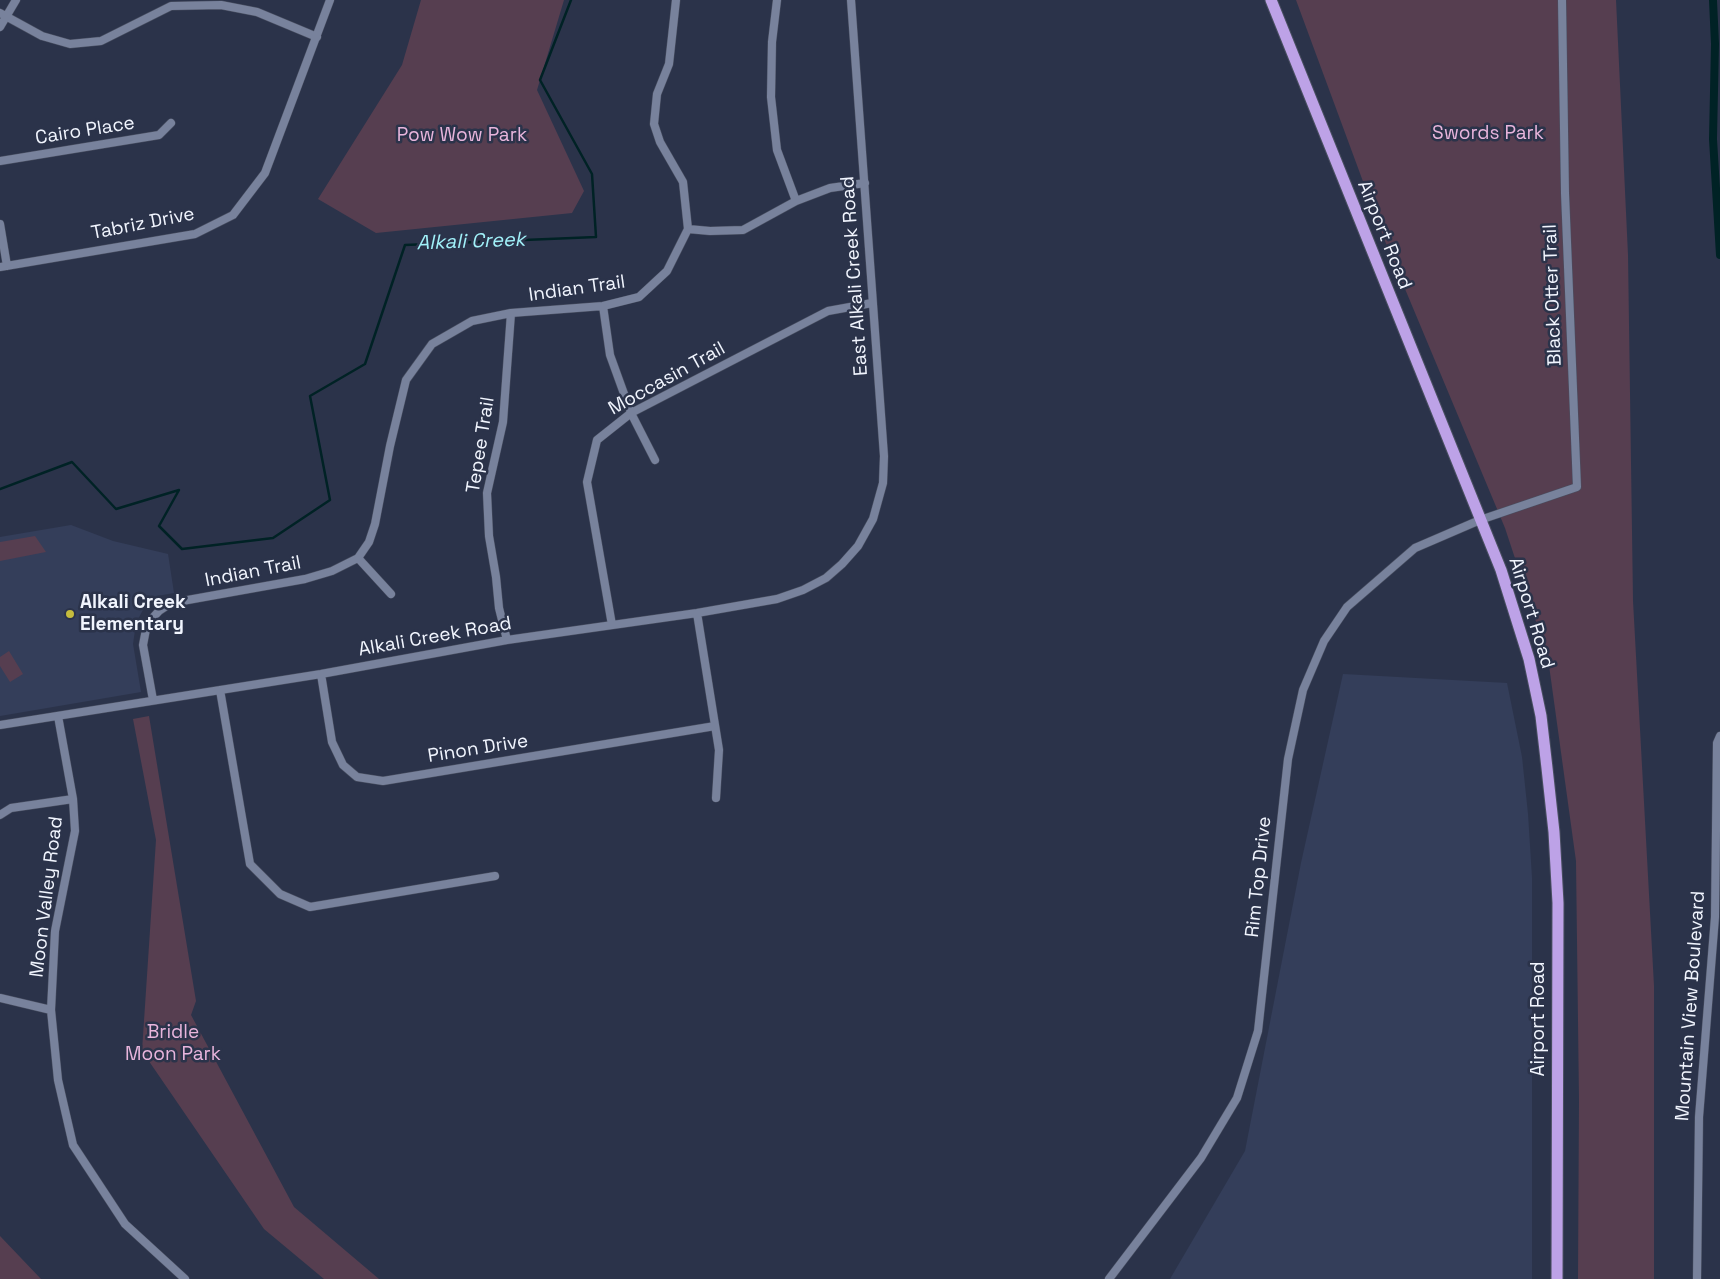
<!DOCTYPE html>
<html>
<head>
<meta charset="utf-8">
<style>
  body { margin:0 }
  canvas { display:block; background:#2b334a }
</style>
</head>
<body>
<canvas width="1720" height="1279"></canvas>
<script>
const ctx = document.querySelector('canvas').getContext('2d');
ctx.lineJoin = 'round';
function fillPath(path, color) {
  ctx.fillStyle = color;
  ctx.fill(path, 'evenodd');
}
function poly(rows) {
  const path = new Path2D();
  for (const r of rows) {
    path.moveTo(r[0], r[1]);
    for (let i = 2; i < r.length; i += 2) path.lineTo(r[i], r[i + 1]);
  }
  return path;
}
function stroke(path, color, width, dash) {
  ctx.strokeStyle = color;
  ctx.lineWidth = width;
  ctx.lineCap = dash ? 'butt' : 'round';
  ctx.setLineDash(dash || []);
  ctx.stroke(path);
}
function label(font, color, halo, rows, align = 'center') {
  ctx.font = font + ' "Space Grotesk",sans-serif';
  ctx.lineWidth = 5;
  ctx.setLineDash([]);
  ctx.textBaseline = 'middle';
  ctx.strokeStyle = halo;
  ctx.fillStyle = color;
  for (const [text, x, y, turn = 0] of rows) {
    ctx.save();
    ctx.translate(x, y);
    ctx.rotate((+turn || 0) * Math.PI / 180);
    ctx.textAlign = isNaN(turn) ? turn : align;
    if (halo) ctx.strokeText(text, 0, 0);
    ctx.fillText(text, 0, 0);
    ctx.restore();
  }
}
const built = poly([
  [71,525,113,541,168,554,174,593,157,596,145,606,136,623,133,644,141,692,0,716,0,537],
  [1343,674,1507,683,1522,757,1528,814,1532,878,1532,1279,1170,1279,1245,1151,1301,863]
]);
const green = poly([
  [421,0,564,0,537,90,584,191,572,213,376,233,318,199,402,65],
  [1296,0,1616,0,1628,255,1633,601,1654,986,1654,1279,1578,1279,1579,1100,1576,861,1548,658,1505,528,1385,241],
  [35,536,46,552,0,561,0,542],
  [9,651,23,674,10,682,0,666,0,657],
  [149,716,196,1001,191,1015,294,1207,379,1279,324,1279,264,1229,142,1051,156,840,133,719],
  [0,1236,41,1279,0,1279]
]);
const stream = poly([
  [0,489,72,462,116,509,179,490,159,526,182,549,273,538,330,500,310,396,365,364,405,245,596,237,592,174,540,80,571,0]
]);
const canal = poly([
  [1713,0,1715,44,1713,139,1720,255]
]);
const minor = poly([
  [777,0,772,42,771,97,777,150,796,201],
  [0,13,42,36,70,44,101,41,171,6,221,5,257,12,317,37],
  [0,27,16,0],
  [0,161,159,135,171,123],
  [0,224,7,266],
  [688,229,710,231,743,230,796,201,830,188,865,183],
  [0,267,195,234,233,215,265,173,330,0],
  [603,306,610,355,631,413,655,460],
  [358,558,391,594],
  [697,613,719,750,716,798],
  [612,625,587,482,597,440,631,413,828,311,872,303],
  [507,640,499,608,496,577,489,536,487,493,503,422,511,313],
  [321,674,332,742,343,765,357,777,383,781,715,726],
  [220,690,250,864,280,894,310,907,495,876],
  [153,700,143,645,147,624,159,611,171,603,305,579,332,571,358,558,369,542,375,524,390,446,406,380,432,344,472,321,511,313,603,306,639,297,667,271,688,229,683,182,660,142,654,124,657,94,669,64,676,0],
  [58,716,73,799,75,831,55,931,51,1010,58,1080,73,1145,125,1224,185,1279],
  [0,725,321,674,507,640,697,613,777,599,803,590,826,578,842,564,858,546,873,519,883,483,884,456,851,0],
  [0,815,11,808,73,799],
  [0,998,51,1010],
  [1109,1279,1201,1158,1237,1098,1258,1031,1288,759,1303,690,1324,641,1347,607,1415,548,1480,520,1577,487,1565,193,1562,0],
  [1697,1279,1699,1117,1715,917,1717,743,1720,736]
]);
const highway = poly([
  [1271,0,1501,570,1529,659,1541,716,1547,768,1554,832,1558,903,1557,1279]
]);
const markers = [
  [70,614,5,"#c5bc3d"]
];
const streetNames = [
  ["Cairo Place",85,131,-9],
  ["Tabriz Drive",143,224,-11],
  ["Airport Road",1384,235,68],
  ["East Alkali Creek Road",855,276,-94],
  ["Indian Trail",577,289,-8],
  ["Black Otter Trail",1553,295,-92],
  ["Moccasin Trail",667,379,-29],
  ["Tepee Trail",481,445,-81],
  ["Indian Trail",253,572,-11],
  ["Airport Road",1531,613,73],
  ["Alkali Creek Road",435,637,-10],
  ["Pinon Drive",478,749,-9],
  ["Rim Top Drive",1259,877,-84],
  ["Moon Valley Road",47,897,-83],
  ["Mountain View Boulevard",1691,1006,-86],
  ["Airport Road",1539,1019,-90]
];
const parkNames = [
  ["Swords Park",1488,134],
  ["Pow Wow Park",462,136],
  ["Bridle",173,1033],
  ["Moon Park",173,1055]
];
const poiNames = [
  ["Alkali Creek",80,603],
  ["Elementary",80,625]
];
const waterNames = [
  ["Alkali Creek",471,242,-2]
];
fillPath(built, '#343e5a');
fillPath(green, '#563e50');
stroke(stream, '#002225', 2.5);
stroke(canal, '#002225', 8);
stroke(minor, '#494f61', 9);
stroke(highway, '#494f61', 13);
stroke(minor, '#78829c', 8);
stroke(highway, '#bda2e7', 11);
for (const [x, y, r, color] of markers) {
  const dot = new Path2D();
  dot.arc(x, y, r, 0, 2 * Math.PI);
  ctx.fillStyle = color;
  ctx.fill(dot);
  stroke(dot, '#2b334a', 2);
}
label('19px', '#f1f5fe', '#2b334a', streetNames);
label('19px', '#e8b5dc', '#2b334a', parkNames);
label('bold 19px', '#f1f5fe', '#2b334a', poiNames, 'left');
label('italic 20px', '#a1f1f9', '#2b334a', waterNames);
</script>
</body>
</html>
